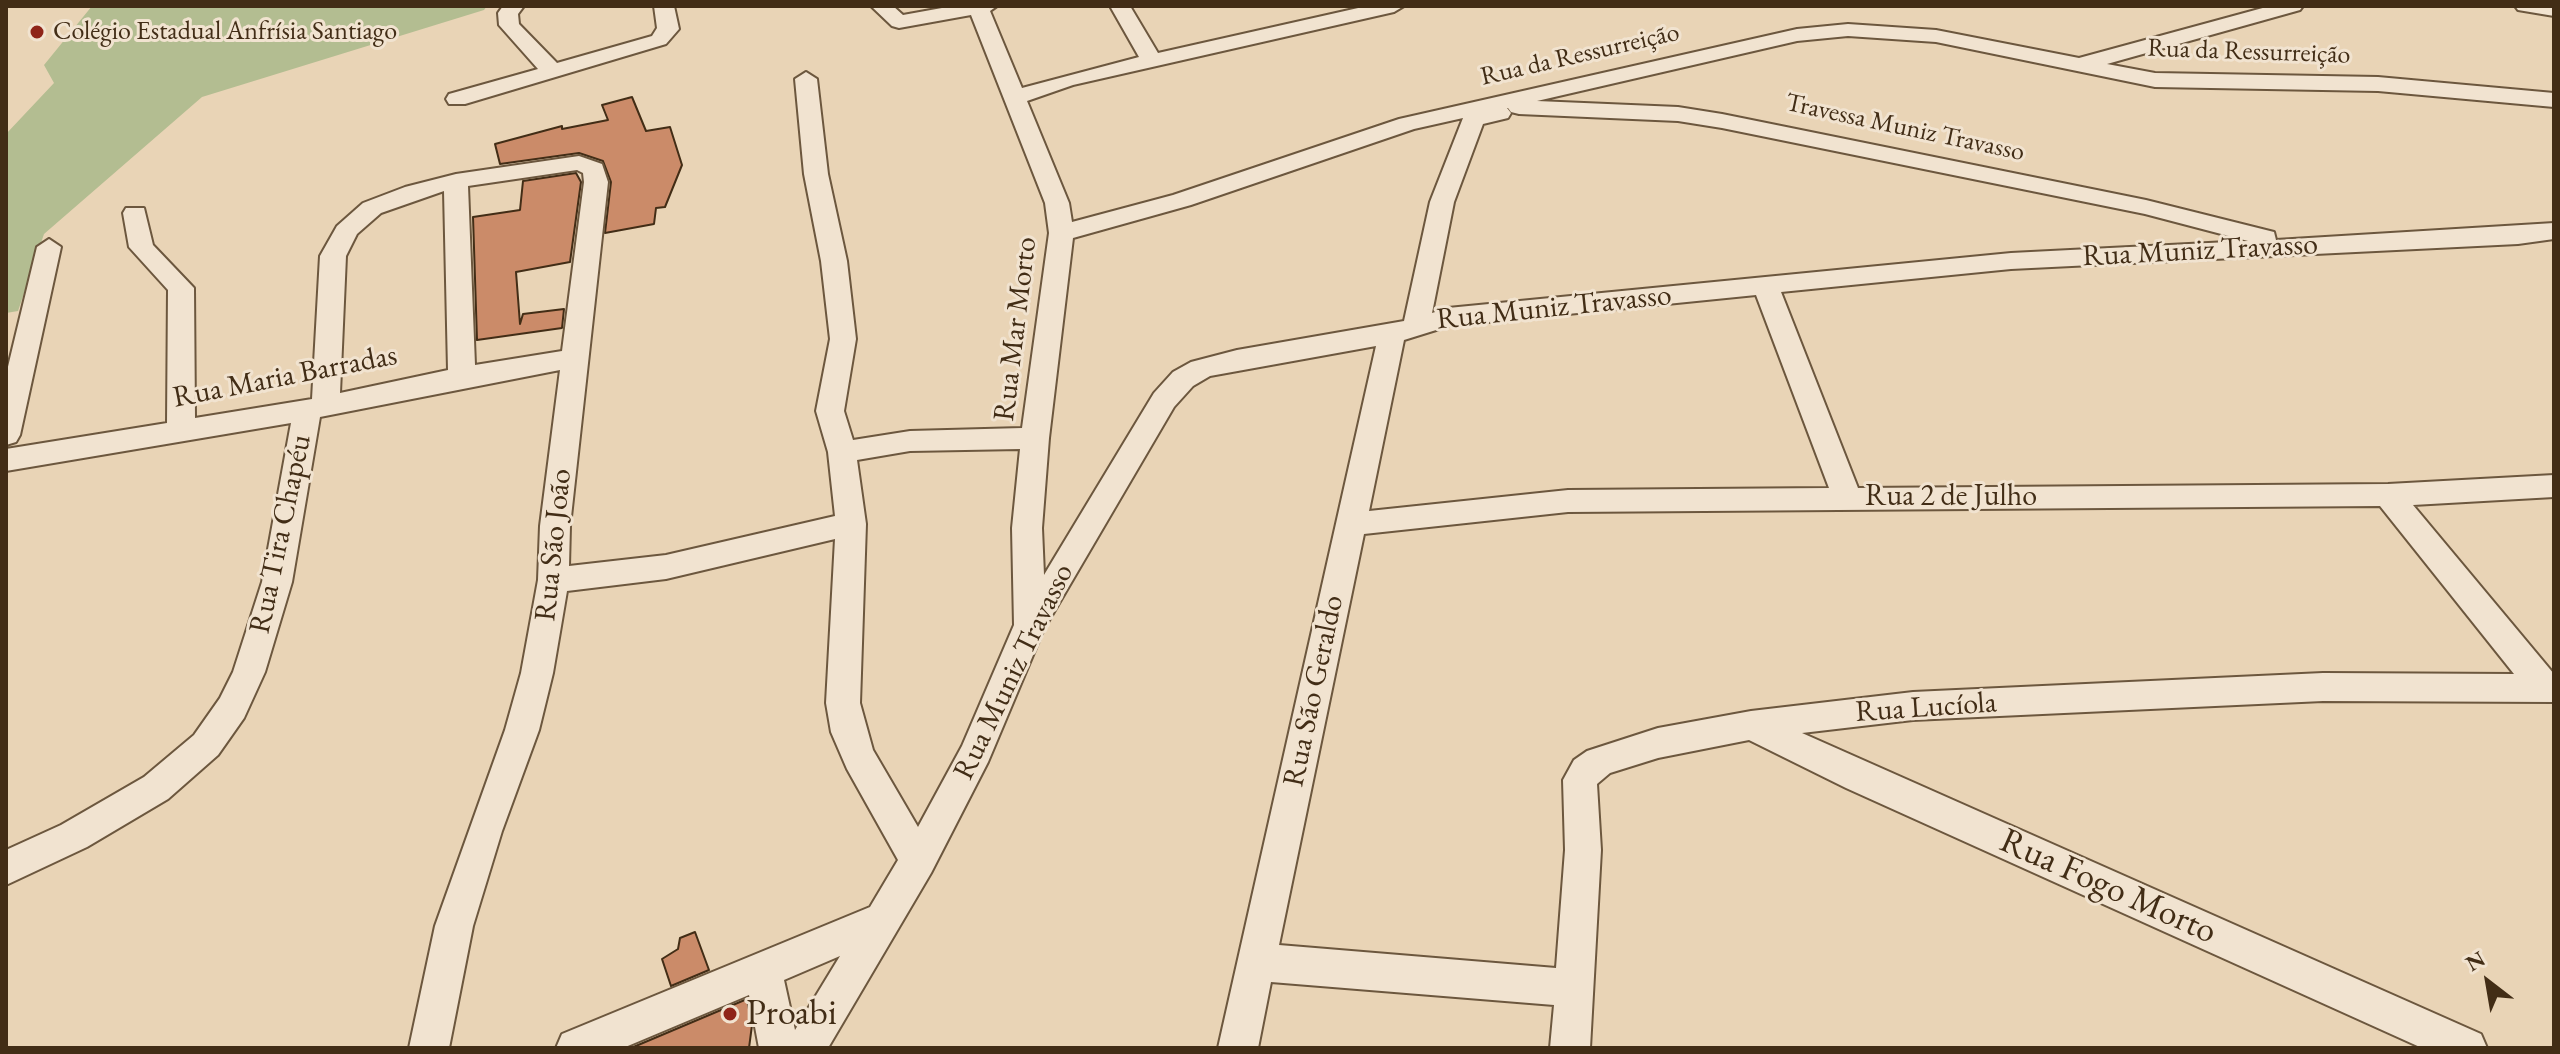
<!DOCTYPE html>
<html>
<head>
<meta charset="utf-8">
<style>
  body { margin:0 }
  #map { position:relative; width:2560px; height:1054px; overflow:hidden; background:#e9d4b6; font-family:"EB Garamond",serif }
  canvas { display:block }
  .frame { position:absolute; inset:0; border:8px solid #422d16; pointer-events:none }
  .north { position:absolute; left:2448px; top:942px; width:80px; height:80px; -webkit-text-stroke:6px #f1e3d0; paint-order:stroke; rotate:329deg; font-size:22px; font-weight:700; line-height:32px; text-align:center; color:#422d16 }
  .north::after { content:''; display:block; margin:auto; width:28px; height:36px; background:#422d16; clip-path:polygon(50% 0,100% 100%,50% 72%,0 100%) }
</style>
</head>
<body>
<div id="map">
<canvas width="2560" height="1054"></canvas>
<div class="frame"></div>
<div class="north">N</div>
</div>
<script>
const ctx = document.querySelector('canvas').getContext('2d');
ctx.lineJoin = 'round';
function fillPath(path, color) {
  ctx.fillStyle = color;
  ctx.fill(path, 'evenodd');
}
function poly(rows) {
  const path = new Path2D();
  for (const r of rows) {
    path.moveTo(r[0], r[1]);
    for (let i = 2; i < r.length; i += 2) path.lineTo(r[i], r[i + 1]);
  }
  return path;
}
function stroke(path, color, width, dash) {
  ctx.strokeStyle = color;
  ctx.lineWidth = width;
  ctx.lineCap = dash ? 'butt' : 'round';
  ctx.setLineDash(dash || []);
  ctx.stroke(path);
}
function label(font, color, halo, rows, align = 'center') {
  ctx.font = font + ' "EB Garamond",serif';
  ctx.lineWidth = 6;
  ctx.setLineDash([]);
  ctx.textBaseline = 'middle';
  ctx.strokeStyle = halo;
  ctx.fillStyle = color;
  for (const [text, x, y, turn = 0] of rows) {
    ctx.save();
    ctx.translate(x, y);
    ctx.rotate((+turn || 0) * Math.PI / 180);
    ctx.textAlign = isNaN(turn) ? turn : align;
    if (halo) ctx.strokeText(text, 0, 0);
    ctx.fillText(text, 0, 0);
    ctx.restore();
  }
}
const green = poly([
  [92,6,487,6,484,10,202,97,44,234,18,311,6,313,6,134,54,83,44,65]
]);
const building = poly([
  [632,97,646,131,670,127,682,165,665,207,656,208,654,224,605,233,611,182,603,161,579,153,500,164,495,144,562,126,562,129,608,120,602,105,632,97],
  [576,173,581,182,570,262,516,272,520,324,523,314,564,309,562,328,477,340,473,217,520,210,523,181,576,173],
  [695,932,709,970,671,986,662,959,678,949,680,938,695,932],
  [747,999,752,1025,749,1048,631,1048,747,999]
]);
const minor = poly([
  [503,6,524,6,518,14,519,24,557,63,652,36,657,28,654,6,674,6,679,29,666,44,465,104,449,104,446,99,449,94,538,69,499,25,498,13,503,6],
  [871,6,893,6,903,15,953,6,997,6,990,11,1022,88,1139,57,1110,6,1130,6,1158,53,1367,6,1404,6,1394,12,1073,85,1027,101,1069,203,1072,222,1173,195,1399,119,1797,29,1848,24,1936,30,2079,58,2270,6,2303,6,2300,10,2107,64,2155,73,2378,77,2554,93,2554,107,2378,91,2155,87,1936,42,1848,36,1797,41,1537,101,1678,107,1722,114,2146,200,2274,232,2276,240,2554,223,2554,239,2518,244,2011,269,1781,292,1858,488,2388,484,2554,475,2554,497,2413,505,2554,674,2554,702,2323,701,1913,720,1802,733,2481,1034,2487,1048,2422,1048,1846,788,1749,740,1658,758,1610,773,1597,784,1601,850,1590,1048,1550,1048,1554,1005,1271,982,1258,1048,1218,1048,1376,346,1210,376,1193,386,1174,407,1044,629,988,762,931,873,828,1048,759,1048,749,995,623,1048,556,1048,562,1034,870,907,898,860,847,769,831,732,826,703,835,539,666,579,567,591,553,673,539,730,502,831,473,926,449,1048,409,1048,435,926,505,730,521,673,538,580,540,526,560,370,320,417,292,582,265,672,244,718,218,755,168,799,87,847,6,885,6,850,61,825,144,777,194,735,220,698,233,672,262,582,291,423,6,471,6,449,167,423,168,290,129,247,123,213,126,208,144,208,153,245,194,288,195,418,312,399,320,256,337,226,363,203,405,187,456,174,579,156,602,164,608,182,570,526,569,566,666,555,835,516,828,452,816,411,830,339,821,261,804,174,795,79,806,72,817,79,828,174,847,261,856,339,844,411,853,440,910,431,1022,428,1049,233,1045,203,971,15,899,28,892,26,871,6],
  [1507,108,1508,108,1511,112,1519,114,1678,121,1722,128,2145,214,2248,241,2011,253,1448,308,1432,313,1454,202,1483,124,1508,118,1511,113,1507,108],
  [1463,118,1430,202,1404,321,1237,350,1191,362,1173,372,1154,393,1044,575,1042,528,1049,438,1073,238,1191,205,1414,129,1463,118],
  [577,170,583,173,584,182,562,351,475,365,468,186,577,170],
  [444,191,448,370,340,393,346,256,357,234,381,213,444,191],
  [1756,295,1829,488,1568,490,1369,511,1404,340,1449,326,1756,295],
  [1020,449,1012,528,1014,625,962,746,918,827,873,750,860,703,866,524,857,460,910,451,1020,449],
  [2380,506,2514,674,2323,673,1913,692,1751,711,1658,728,1587,751,1574,760,1563,780,1565,850,1556,968,1279,945,1364,534,1568,512,2380,506],
  [840,956,795,1030,784,980,840,956],
  [2515,6,2554,6,2554,16,2518,10,2515,6],
  [49,239,61,247,20,435,16,442,6,445,6,375,37,247,49,239]
]);
const markers = [
  [37,32,8,"#8f2418"],
  [730,1014,8,"#8f2418"]
];
const farPoinames = [
  ["Colégio Estadual Anfrísia Santiago",53,32]
];
const farStreetnames = [
  ["Rua da Ressurreição",2249,52,2],
  ["Rua da Ressurreição",1580,55,-13],
  ["Travessa Muniz Travasso",1905,128,12]
];
const streetNames = [
  ["Rua Muniz Travasso",2200,251,-3],
  ["Rua Muniz Travasso",1554,308,-6],
  ["Rua Mar Morto",1016,329,-83],
  ["Rua Maria Barradas",285,377,-11],
  ["Rua 2 de Julho",1951,497],
  ["Rua Tira Chapéu",281,534,-78],
  ["Rua São João",554,545,-84],
  ["Rua Muniz Travasso",1014,672,-64],
  ["Rua São Geraldo",1314,691,-78],
  ["Rua Lucíola",1926,708,-4]
];
const nearStreetnames = [
  ["Rua Fogo Morto",2108,887,24]
];
const nearPoinames = [
  ["Proabi",746,1014]
];
fillPath(green, '#b3bd91');
fillPath(building, '#cb8b69');
stroke(building, '#422d16', 2);
stroke(minor, '#6c573e', 4);
fillPath(minor, '#f1e3d0');
for (const [x, y, r, color] of markers) {
  const dot = new Path2D();
  dot.arc(x, y, r, 0, 2 * Math.PI);
  ctx.fillStyle = color;
  ctx.fill(dot);
  stroke(dot, '#f1e3d0', 3);
}
label('26px', '#422d16', '#f1e3d0', farPoinames, 'left');
label('26px', '#422d16', '#f1e3d0', farStreetnames);
label('30px', '#422d16', '#f1e3d0', streetNames);
label('36px', '#422d16', '#f1e3d0', nearStreetnames);
label('36px', '#422d16', '#f1e3d0', nearPoinames, 'left');
</script>
</body>
</html>
